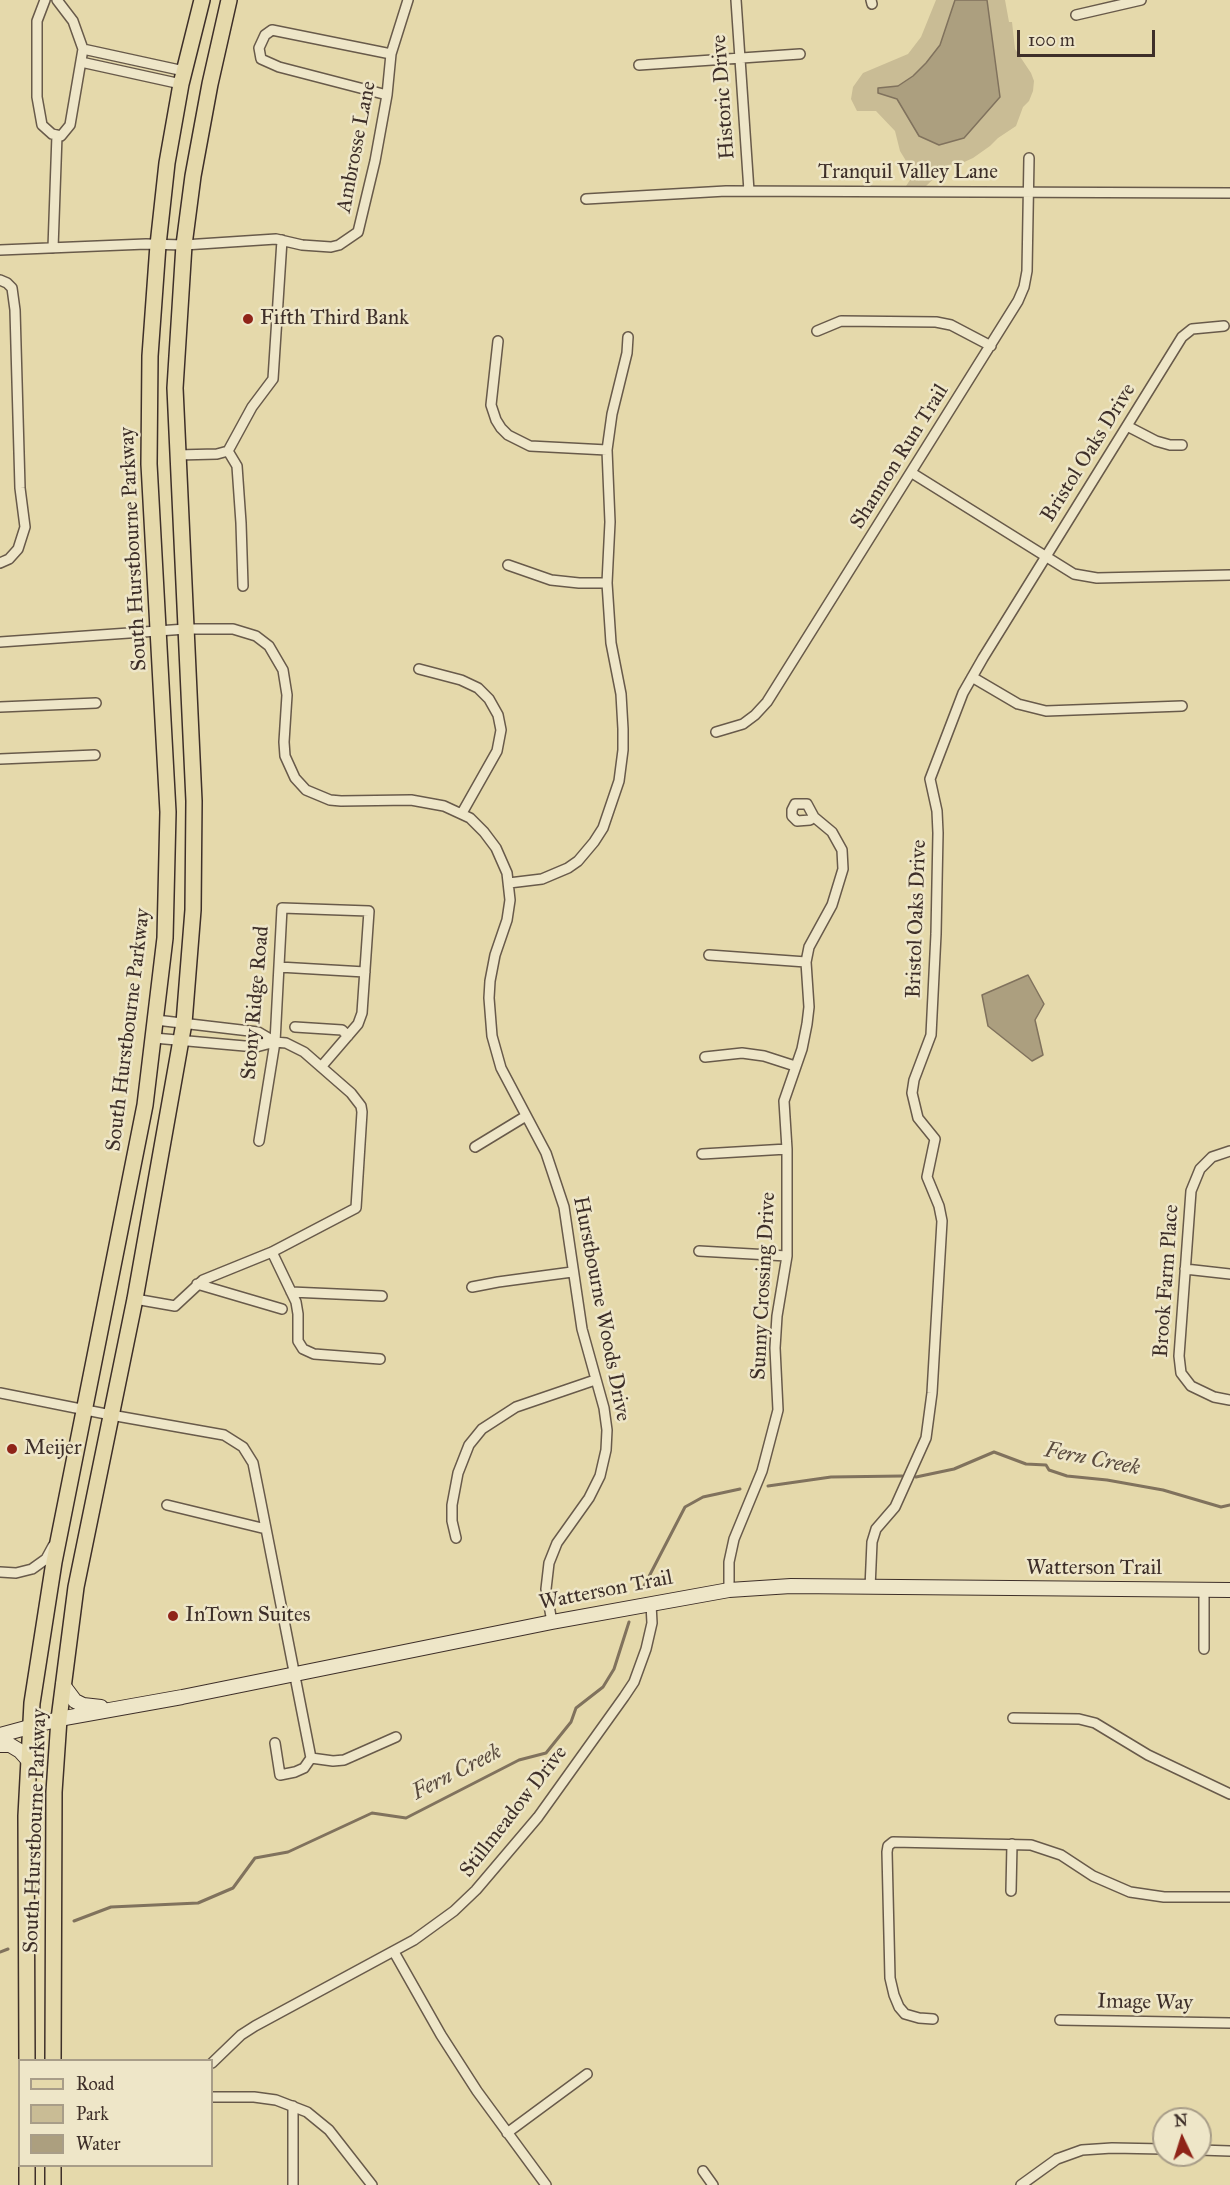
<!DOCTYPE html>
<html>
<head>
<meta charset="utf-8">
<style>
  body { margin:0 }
  #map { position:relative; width:1230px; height:2185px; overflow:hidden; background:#e5d9ab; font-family:"IM FELL Great Primer",serif }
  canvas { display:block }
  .legend { position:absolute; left:18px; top:2059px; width:195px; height:108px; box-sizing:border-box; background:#eee6c8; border:2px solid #a89d88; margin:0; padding:8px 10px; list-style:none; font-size:18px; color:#3e2f29 }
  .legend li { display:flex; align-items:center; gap:12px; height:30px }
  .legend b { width:30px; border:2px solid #a89d88 }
  .north { position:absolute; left:1152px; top:2107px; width:60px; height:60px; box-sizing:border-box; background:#eee6c8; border:2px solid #a89d88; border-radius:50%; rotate:356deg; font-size:16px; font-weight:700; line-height:24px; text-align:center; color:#3e2f29 }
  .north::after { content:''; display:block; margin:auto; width:21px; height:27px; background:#8f2418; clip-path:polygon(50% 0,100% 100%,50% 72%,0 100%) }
  .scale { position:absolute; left:1017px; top:30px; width:138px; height:27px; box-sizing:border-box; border:3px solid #3e2f29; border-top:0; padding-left:8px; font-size:18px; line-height:21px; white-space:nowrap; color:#3e2f29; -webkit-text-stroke:4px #eee6c8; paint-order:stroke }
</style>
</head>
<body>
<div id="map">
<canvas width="1230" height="2185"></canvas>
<ul class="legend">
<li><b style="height:8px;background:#e5d9ab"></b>Road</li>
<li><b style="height:16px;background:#c9bc95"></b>Park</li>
<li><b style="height:16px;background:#ac9f7f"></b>Water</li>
</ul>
<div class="north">N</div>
<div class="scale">100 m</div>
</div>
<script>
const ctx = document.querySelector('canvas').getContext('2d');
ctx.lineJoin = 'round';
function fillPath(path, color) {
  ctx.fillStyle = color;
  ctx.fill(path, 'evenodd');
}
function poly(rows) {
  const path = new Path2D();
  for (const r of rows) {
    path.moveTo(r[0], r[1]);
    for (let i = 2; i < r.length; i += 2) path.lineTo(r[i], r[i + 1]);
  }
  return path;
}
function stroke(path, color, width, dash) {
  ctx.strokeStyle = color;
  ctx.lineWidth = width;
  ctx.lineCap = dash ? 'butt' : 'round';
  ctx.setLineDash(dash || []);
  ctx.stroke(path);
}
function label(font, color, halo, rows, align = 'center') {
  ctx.font = font + ' "IM FELL Great Primer",serif';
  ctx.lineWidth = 5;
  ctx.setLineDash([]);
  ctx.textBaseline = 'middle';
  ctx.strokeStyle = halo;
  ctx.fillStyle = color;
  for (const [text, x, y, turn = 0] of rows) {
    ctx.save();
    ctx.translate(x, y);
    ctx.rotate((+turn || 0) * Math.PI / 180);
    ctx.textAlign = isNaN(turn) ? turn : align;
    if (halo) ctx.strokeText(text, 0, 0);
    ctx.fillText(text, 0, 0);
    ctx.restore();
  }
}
const green = poly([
  [936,0,1005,0,1009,22,1012,22,1015,49,1031,73,1034,81,1033,91,1029,101,1023,107,1016,126,998,138,990,146,973,158,962,163,948,165,926,186,906,186,914,174,900,151,895,131,876,111,857,111,851,99,853,87,863,73,908,54,921,37]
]);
const water = poly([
  [955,0,987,0,1000,97,964,138,939,145,919,136,897,99,878,93,878,88,898,86,913,76,926,63,940,45,955,0],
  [1028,975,1044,1004,1035,1020,1043,1055,1032,1061,988,1026,982,995,1028,975]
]);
const stream = poly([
  [916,1477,954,1469,994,1452,1026,1464,1046,1465,1049,1470,1067,1476,1107,1480,1163,1490,1221,1507,1230,1505],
  [768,1486,831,1477,902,1476],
  [642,1590,685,1507,703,1497,740,1489],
  [74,1921,111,1907,198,1903,233,1888,255,1858,288,1852,372,1813,406,1818,519,1760,546,1753,571,1722,576,1708,603,1687,614,1669,629,1622],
  [0,1952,8,1949]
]);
const street = poly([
  [45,0,37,21,37,97,42,125,52,134,61,136,70,125,83,49,73,21,57,0],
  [736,0,749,191],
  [871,0,872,4],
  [1076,15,1141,0],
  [83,49,184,71],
  [81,62,181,84],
  [639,65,800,54],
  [387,95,279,67,261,59,259,48,265,35,272,30,391,54],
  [586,199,726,191,1230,193],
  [53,248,57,135],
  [0,250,146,244,184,245,276,239,302,245,331,247,339,245,358,232,375,161,387,95,391,54,408,0],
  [0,280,7,283,12,288,15,310,20,488,25,527,18,549,9,559,0,563],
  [817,331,841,321,936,322,951,325,991,346],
  [498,341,491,405,496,420,501,428,508,435,530,446,607,450],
  [1127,426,1156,441,1170,445,1182,445],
  [228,451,237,466,241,523,243,586],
  [177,455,217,454,228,451,252,407,273,379,282,240],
  [912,473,1074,574,1097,578,1230,575],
  [508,565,551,580,579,583,607,583],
  [0,642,186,629,233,629,256,636,269,646,283,670,287,695,284,742,285,756,295,778,306,790,330,800,341,801,411,800,444,806,470,818,484,832,496,848,507,873,510,900,507,920,495,955,490,981,489,998,492,1036,501,1068,546,1153,564,1207,582,1329,604,1408,607,1430,606,1450,600,1476,589,1498,557,1543,549,1563,546,1589,552,1622],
  [419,669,461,680,478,688,489,699,498,715,501,730,497,751,462,813],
  [972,677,1018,704,1046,711,1182,706],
  [0,707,96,703],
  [716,732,743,724,755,715,767,702,1018,301,1024,287,1027,271,1029,158],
  [0,759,95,755],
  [509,883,542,879,568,868,578,861,594,842,603,828,619,781,623,750,623,729,621,694,611,643,607,583,610,522,607,450,612,414,627,353,628,337],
  [709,955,806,962],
  [279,967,365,972],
  [156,1020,258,1032,275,1042],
  [295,1027,342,1030,348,1036],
  [705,1057,742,1053,764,1056,795,1066],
  [259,1141,275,1042,282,908,369,911,362,1013,358,1024,321,1067],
  [475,1147,526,1116],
  [1230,1151,1212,1157,1200,1169,1191,1191,1179,1356,1181,1373,1191,1386,1214,1397,1230,1400],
  [702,1154,787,1149],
  [699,1251,787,1256],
  [272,1252,296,1302,298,1314,298,1341,303,1349,314,1354,380,1359],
  [1185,1269,1230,1274],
  [197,1284,282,1309],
  [472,1287,498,1282,572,1272],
  [291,1292,382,1296],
  [135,1299,175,1306,203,1280,272,1252,356,1208,362,1112,361,1106,351,1093,304,1052,286,1043,275,1042,256,1047,154,1038],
  [0,1393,111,1415,224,1435,243,1447,253,1463,260,1498,311,1758],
  [167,1505,266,1529],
  [456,1538,452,1521,452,1505,458,1473,469,1445,482,1429,516,1407,595,1380],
  [0,1572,16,1573,32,1569,46,1559,53,1546],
  [870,1588,872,1542,876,1529,895,1507,926,1438,932,1393,942,1221,939,1206,927,1177,935,1139,918,1118,912,1093,914,1080,931,1035,936,934,938,833,937,811,930,779,963,693,983,658,1182,337,1192,329,1224,326],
  [729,1590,729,1562,734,1539,762,1471,778,1410,775,1348,777,1316,787,1256,787,1149,784,1101,802,1049,807,1024,809,1007,806,962,809,947,832,905,843,869,842,850,832,832,814,817,807,804,795,804,792,810,792,816,797,821,810,820,814,817],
  [1204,1590,1204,1649],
  [1013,1718,1079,1719,1095,1723,1148,1755,1230,1794],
  [275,1743,280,1775,295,1772,304,1768,311,1758,333,1761,344,1760,396,1737],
  [1011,1891,1012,1844],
  [394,1952,441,2035,477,2091,546,2185],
  [933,2019,919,2018,905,2014,899,2007,894,1995,890,1978,887,1852,888,1846,893,1842,1031,1845,1061,1855,1093,1876,1130,1892,1164,1897,1230,1897],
  [1060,2020,1230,2023],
  [212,2063,241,2035,255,2026,414,1940,454,1911,476,1890,538,1817,624,1697,634,1682,646,1649,652,1623,651,1604],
  [212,2097,254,2097,276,2100,307,2112,329,2130,372,2185],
  [507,2133,587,2074],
  [1200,2150,1230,2151],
  [703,2171,713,2185],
  [293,2185,293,2106],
  [1021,2185,1057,2159,1082,2150,1112,2148,1164,2149]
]);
const secondary = poly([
  [63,1685,75,1701,83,1705,101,1707],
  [0,1735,59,1719,182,1697,552,1622,729,1590,791,1586,1230,1590],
  [0,1745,10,1745,20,1751,29,1761]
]);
const primary = poly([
  [27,2060,26,1816,32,1703,54,1562,145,1105,165,938,168,812,149,464,150,356,158,245,167,163,181,84,202,0],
  [53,2060,54,1792,59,1719,76,1587,135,1299,184,1023,193,910,194,801,175,388,184,245,193,176,210,84,229,0],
  [27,2185,27,2166],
  [53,2185,53,2166]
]);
const markers = [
  [248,319,6,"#8f2418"],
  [12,1449,6,"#8f2418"],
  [173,1616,6,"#8f2418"]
];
const streetNames = [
  ["Historic Drive",724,97,-94],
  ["Ambrosse Lane",357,147,-79],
  ["Tranquil Valley Lane",908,173],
  ["Bristol Oaks Drive",1089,453,-58],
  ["Shannon Run Trail",900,457,-58],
  ["South Hurstbourne Parkway",134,549,-93],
  ["Bristol Oaks Drive",917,919,-88],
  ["Stony Ridge Road",256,1003,-85],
  ["South Hurstbourne Parkway",129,1030,-83],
  ["Brook Farm Place",1167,1281,-86],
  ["Sunny Crossing Drive",764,1286,-87],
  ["Hurstbourne Woods Drive",601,1309,79],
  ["Watterson Trail",1094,1569],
  ["Watterson Trail",606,1591,-11],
  ["Stillmeadow Drive",514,1812,-52],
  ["South Hurstbourne Parkway",36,1831,-88],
  ["Image Way",1145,2003,1]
];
const poiNames = [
  ["Fifth Third Bank",260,319],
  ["Meijer",24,1449],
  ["InTown Suites",185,1616]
];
const waterNames = [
  ["Fern Creek",1092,1460,11],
  ["Fern Creek",457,1773,-27]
];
fillPath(green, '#c9bc95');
fillPath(water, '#ac9f7f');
stroke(water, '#80725d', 1.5);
stroke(stream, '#80725d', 3);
stroke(street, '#685a4a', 12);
stroke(secondary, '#3e2f29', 16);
stroke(primary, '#3e2f29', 18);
stroke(street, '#eee6c8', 9);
stroke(secondary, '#eee6c8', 14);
stroke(primary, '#e5d9ab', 15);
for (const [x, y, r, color] of markers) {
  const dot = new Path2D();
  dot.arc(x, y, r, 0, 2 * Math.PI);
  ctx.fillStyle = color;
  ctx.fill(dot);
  stroke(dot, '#eee6c8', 2);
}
label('21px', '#3e2f29', '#eee6c8', streetNames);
label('21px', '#3e2f29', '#eee6c8', poiNames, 'left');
label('italic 22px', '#5a4b3e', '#eee6c8', waterNames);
</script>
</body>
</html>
